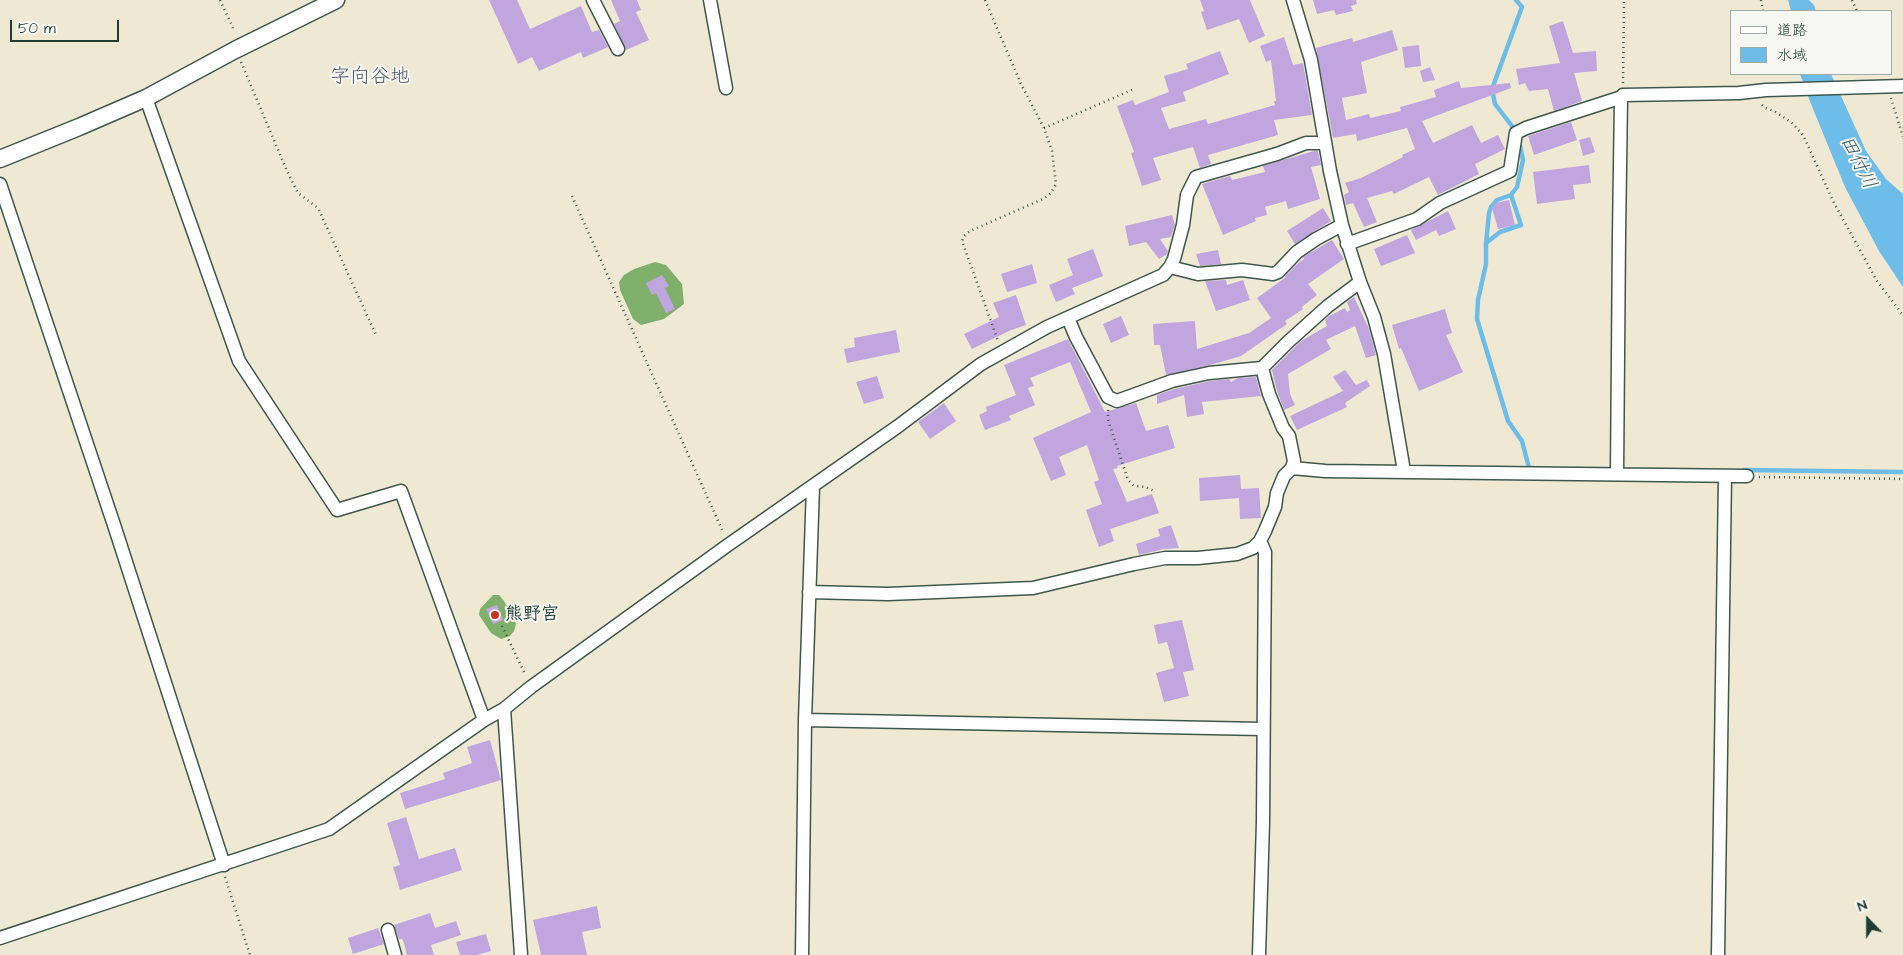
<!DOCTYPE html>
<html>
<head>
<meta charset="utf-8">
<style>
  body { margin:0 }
  #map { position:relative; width:1903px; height:955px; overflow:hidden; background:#efe9d4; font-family:"Architects Daughter","Klee One",sans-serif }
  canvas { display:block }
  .legend { position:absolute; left:1730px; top:10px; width:162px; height:65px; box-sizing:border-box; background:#f6f6f2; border:1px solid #a0aca6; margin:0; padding:6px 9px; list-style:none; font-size:15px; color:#1f3d34 }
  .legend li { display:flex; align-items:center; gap:10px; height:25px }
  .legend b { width:25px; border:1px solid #a0aca6 }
  .north { position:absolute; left:1843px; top:895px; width:50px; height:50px; -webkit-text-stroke:4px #f6f6f2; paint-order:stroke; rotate:338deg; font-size:14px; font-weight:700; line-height:20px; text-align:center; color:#1f3d34 }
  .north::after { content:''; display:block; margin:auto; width:18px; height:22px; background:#1f3d34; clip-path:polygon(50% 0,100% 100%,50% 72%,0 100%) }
  .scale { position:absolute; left:10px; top:20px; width:109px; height:22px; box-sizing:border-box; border:2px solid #1f3d34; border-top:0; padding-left:6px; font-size:15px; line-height:18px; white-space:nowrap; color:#1f3d34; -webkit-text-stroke:4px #f6f6f2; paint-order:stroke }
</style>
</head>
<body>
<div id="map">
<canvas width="1903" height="955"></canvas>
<ul class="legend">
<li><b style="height:6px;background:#fff"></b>道路</li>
<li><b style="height:14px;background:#6ebce8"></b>水域</li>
</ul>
<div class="north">N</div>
<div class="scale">50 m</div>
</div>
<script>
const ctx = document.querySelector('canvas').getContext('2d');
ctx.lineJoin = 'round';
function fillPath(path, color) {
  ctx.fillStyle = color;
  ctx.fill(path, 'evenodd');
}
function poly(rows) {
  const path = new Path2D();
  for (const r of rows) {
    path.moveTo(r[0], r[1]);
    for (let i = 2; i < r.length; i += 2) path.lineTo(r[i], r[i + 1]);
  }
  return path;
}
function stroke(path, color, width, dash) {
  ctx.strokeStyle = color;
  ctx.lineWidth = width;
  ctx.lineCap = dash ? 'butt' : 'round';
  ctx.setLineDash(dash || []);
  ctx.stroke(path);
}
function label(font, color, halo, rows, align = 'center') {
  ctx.font = font + ' "Architects Daughter","Klee One",sans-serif';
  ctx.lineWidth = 4;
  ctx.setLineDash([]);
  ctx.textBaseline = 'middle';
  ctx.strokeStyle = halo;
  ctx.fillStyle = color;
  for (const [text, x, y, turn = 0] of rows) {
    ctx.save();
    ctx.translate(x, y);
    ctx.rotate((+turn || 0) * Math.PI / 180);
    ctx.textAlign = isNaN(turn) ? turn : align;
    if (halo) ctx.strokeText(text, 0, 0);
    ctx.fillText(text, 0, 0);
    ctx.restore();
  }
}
const forest = poly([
  [655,262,666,265,682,284,684,304,664,319,641,325,633,319,620,290,619,282,624,275,634,269],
  [493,595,499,595,504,601,516,624,514,631,510,636,501,639,491,633,479,615,480,609]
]);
const water = poly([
  [1788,0,1809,0,1814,5,1816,11,1791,11],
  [1800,74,1831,74,1866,151,1886,179,1903,194,1903,287,1879,251,1845,187,1811,104]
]);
const stream = poly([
  [1515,130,1495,104,1492,89,1522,7,1516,0],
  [1519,141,1523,160,1517,187,1511,195,1497,200,1491,207,1489,213,1486,244,1486,264,1478,300,1477,319,1508,421,1522,441,1529,468,1533,468],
  [1486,243,1500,232,1521,225,1511,195],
  [1744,470,1903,472]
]);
const building = poly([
  [489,0,517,0,530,29,581,6,592,32,599,30,608,47,583,58,581,52,539,71,532,57,518,64],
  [611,0,637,0,641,10,636,12,649,40,626,50,614,24,620,21],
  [1200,0,1250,0,1265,36,1249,43,1239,19,1207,30,1201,12,1204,11],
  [1313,0,1356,0,1357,4,1351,6,1353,11,1336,15,1334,10,1317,14],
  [1563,21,1573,53,1596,51,1597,71,1574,73,1582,101,1554,111,1548,89,1529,91,1525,83,1519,85,1516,69,1560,63,1549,26],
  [1392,30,1398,50,1361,62,1367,93,1342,98,1346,120,1369,114,1370,118,1401,111,1400,107,1436,97,1434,90,1459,81,1461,88,1510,83,1511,88,1422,121,1433,143,1472,125,1481,143,1498,135,1505,149,1475,164,1479,174,1438,195,1429,177,1394,194,1392,191,1367,198,1377,222,1364,227,1353,203,1346,205,1344,195,1349,192,1345,183,1361,178,1403,157,1402,155,1415,149,1407,128,1357,141,1356,134,1333,138,1316,48,1352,38,1353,42],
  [1284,37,1293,65,1303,63,1312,115,1274,120,1278,135,1208,155,1211,164,1200,168,1193,147,1153,158,1161,180,1142,186,1131,153,1134,152,1117,106,1133,100,1135,105,1169,92,1164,76,1188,69,1186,64,1220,51,1229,74,1183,92,1186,101,1161,108,1169,129,1206,119,1208,124,1275,105,1274,101,1276,101,1271,60,1266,62,1260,46],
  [1419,45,1421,66,1405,68,1402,47],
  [1430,67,1435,80,1423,82,1420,71],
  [1571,122,1577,140,1534,155,1528,136],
  [1590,137,1595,152,1583,156,1579,140],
  [1314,151,1318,151,1321,165,1311,167,1320,199,1288,209,1286,201,1265,207,1267,215,1255,218,1256,221,1223,235,1202,184,1230,176,1232,180,1265,172,1263,166],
  [1589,165,1591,183,1573,185,1575,199,1537,204,1533,172],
  [1509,200,1515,225,1498,229,1492,208,1496,203],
  [1323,208,1331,221,1295,244,1287,231],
  [1448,211,1456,229,1439,236,1436,230,1416,240,1411,230],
  [1172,215,1175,225,1171,237,1160,239,1168,251,1167,254,1159,259,1146,242,1129,246,1125,226],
  [1407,235,1415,253,1381,266,1374,249],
  [1332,240,1344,259,1308,284,1317,295,1302,307,1303,309,1285,321,1287,324,1241,356,1214,364,1166,375,1160,345,1154,345,1153,324,1195,321,1197,349,1249,333,1271,318,1257,298,1286,277,1285,276,1296,265,1304,259,1303,257],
  [1093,249,1103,276,1072,288,1075,294,1056,302,1049,285,1073,275,1067,259],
  [1218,250,1221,264,1200,266,1196,254],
  [1032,264,1037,283,1007,292,1001,274],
  [662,275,669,286,665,288,675,309,666,313,656,293,652,295,646,283],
  [1226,280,1227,285,1243,280,1250,300,1216,311,1205,281],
  [1016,295,1026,325,1011,330,972,349,964,334,999,317,993,303],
  [1354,297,1369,329,1376,355,1366,358,1355,326,1326,340,1331,349,1288,374,1290,394,1295,405,1284,410,1277,391,1272,370,1301,341,1327,326,1325,320,1329,316,1345,308,1347,312,1350,310,1347,302],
  [1445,309,1452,333,1446,335,1463,372,1419,391,1401,348,1399,349,1392,325],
  [1121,316,1129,335,1111,343,1103,324],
  [896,330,900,352,847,363,844,349,855,347,854,338],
  [1068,339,1105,412,1136,403,1146,431,1168,425,1175,448,1117,466,1118,468,1113,469,1127,502,1152,494,1159,513,1110,529,1114,541,1099,547,1086,510,1102,504,1094,482,1099,480,1087,445,1059,457,1066,475,1051,481,1033,438,1091,412,1070,362,1030,378,1034,386,1028,388,1035,405,1009,416,1011,420,985,430,979,415,987,411,986,407,1016,395,1004,365],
  [1345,370,1356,385,1367,380,1370,386,1345,403,1347,407,1297,430,1290,416,1343,391,1333,377],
  [877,376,884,398,864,404,856,382],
  [1256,377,1261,396,1202,402,1204,414,1187,417,1184,395,1157,404,1157,395,1174,389,1210,381,1229,379,1231,382,1238,378],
  [944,403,956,421,930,439,918,422],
  [1240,475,1241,489,1259,488,1261,518,1240,519,1239,498,1200,501,1199,478],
  [1171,525,1179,548,1164,549,1139,555,1136,544,1160,536,1158,529],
  [497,605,503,620,493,624,486,609],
  [1182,620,1194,670,1183,672,1189,696,1164,702,1156,673,1174,668,1167,642,1158,644,1154,625],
  [490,740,501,780,405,809,400,793,445,779,443,773,472,763,467,747],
  [406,817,419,859,455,848,462,870,400,890,393,867,400,865,387,823],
  [597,906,601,928,582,932,587,955,541,955,533,920],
  [430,913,435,928,456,921,461,935,431,945,434,955,407,955,404,943,402,939,399,939,394,925],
  [378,928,384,944,353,954,348,938],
  [486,934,491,951,477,955,460,955,456,942]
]);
const path = poly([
  [220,0,233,28],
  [985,0,1021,84,1044,128,1052,151,1056,184,1051,193,1043,199,970,231,964,236,962,241,998,341],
  [1761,0,1763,11],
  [1852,0,1857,11],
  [241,62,287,171,298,193,318,208,377,337],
  [1623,83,1624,0],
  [1891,98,1903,137],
  [1762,105,1765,108,1774,111,1792,123,1803,135,1834,203,1877,281,1903,315],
  [1044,128,1134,89],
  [572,196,723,532],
  [1108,410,1108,420,1128,480,1134,486,1146,487,1154,491],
  [1759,477,1903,479],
  [502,626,525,674],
  [225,877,250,955]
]);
const minor = poly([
  [593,0,618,49],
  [710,0,726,88],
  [1293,0,1311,60,1330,171,1342,225,1360,282,1374,317,1384,354,1404,471],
  [146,98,239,361,337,510,401,491,484,720],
  [0,184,115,528,224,865],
  [1347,244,1417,219,1440,203,1510,171,1516,133,1526,128,1622,97],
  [1170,267,1198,274,1242,270,1273,274,1278,272,1297,252,1316,239,1342,225],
  [1068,318,1076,337,1108,397,1117,401,1172,381,1209,373,1262,368,1288,342,1328,306,1360,282],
  [1292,468,1325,471,1747,476],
  [1617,474,1619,235,1621,99,1623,95,1739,93,1766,90,1903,86],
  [809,592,888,594,1033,588,1134,564,1165,558,1198,558,1237,554,1253,548,1260,541,1265,531,1275,507,1277,493,1284,476,1292,468,1294,461,1289,436,1283,428,1269,394,1262,368],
  [504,709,521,955],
  [805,720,1262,729],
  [388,930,395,955],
  [0,938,329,829,484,720,504,709,531,687,728,545,897,427,981,364,1047,327,1163,275,1170,267,1174,259,1183,225,1187,195,1196,177,1277,154,1306,143,1324,143],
  [802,955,805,720,813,486],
  [1259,955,1263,822,1265,552,1260,541],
  [1718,955,1725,476]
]);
const tertiary = poly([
  [0,159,79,127,146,98,235,50,336,0]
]);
const markers = [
  [495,615,5,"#c8321e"]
];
const poiNames = [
  ["熊野宮",505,615]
];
const waterNames = [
  ["田付川",1857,163,63]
];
const quarterNames = [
  ["字向谷地",370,78]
];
fillPath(forest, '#7fb06b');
fillPath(water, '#6ebce8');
stroke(stream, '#6ebce8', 4.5);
fillPath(building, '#c1a5de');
stroke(minor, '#3e574c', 15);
stroke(tertiary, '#3e574c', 19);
stroke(path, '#3e574c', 2.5, [1, 4]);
stroke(minor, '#fff', 12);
stroke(tertiary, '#fff', 16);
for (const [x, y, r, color] of markers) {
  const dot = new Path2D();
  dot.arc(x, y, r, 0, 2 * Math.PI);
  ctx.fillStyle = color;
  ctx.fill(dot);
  stroke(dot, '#f6f6f2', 2);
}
label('bold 18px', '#1f3d34', '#f6f6f2', poiNames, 'left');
label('italic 19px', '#335d61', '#f6f6f2', waterNames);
label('20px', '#586170', '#f6f6f2', quarterNames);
</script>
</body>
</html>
